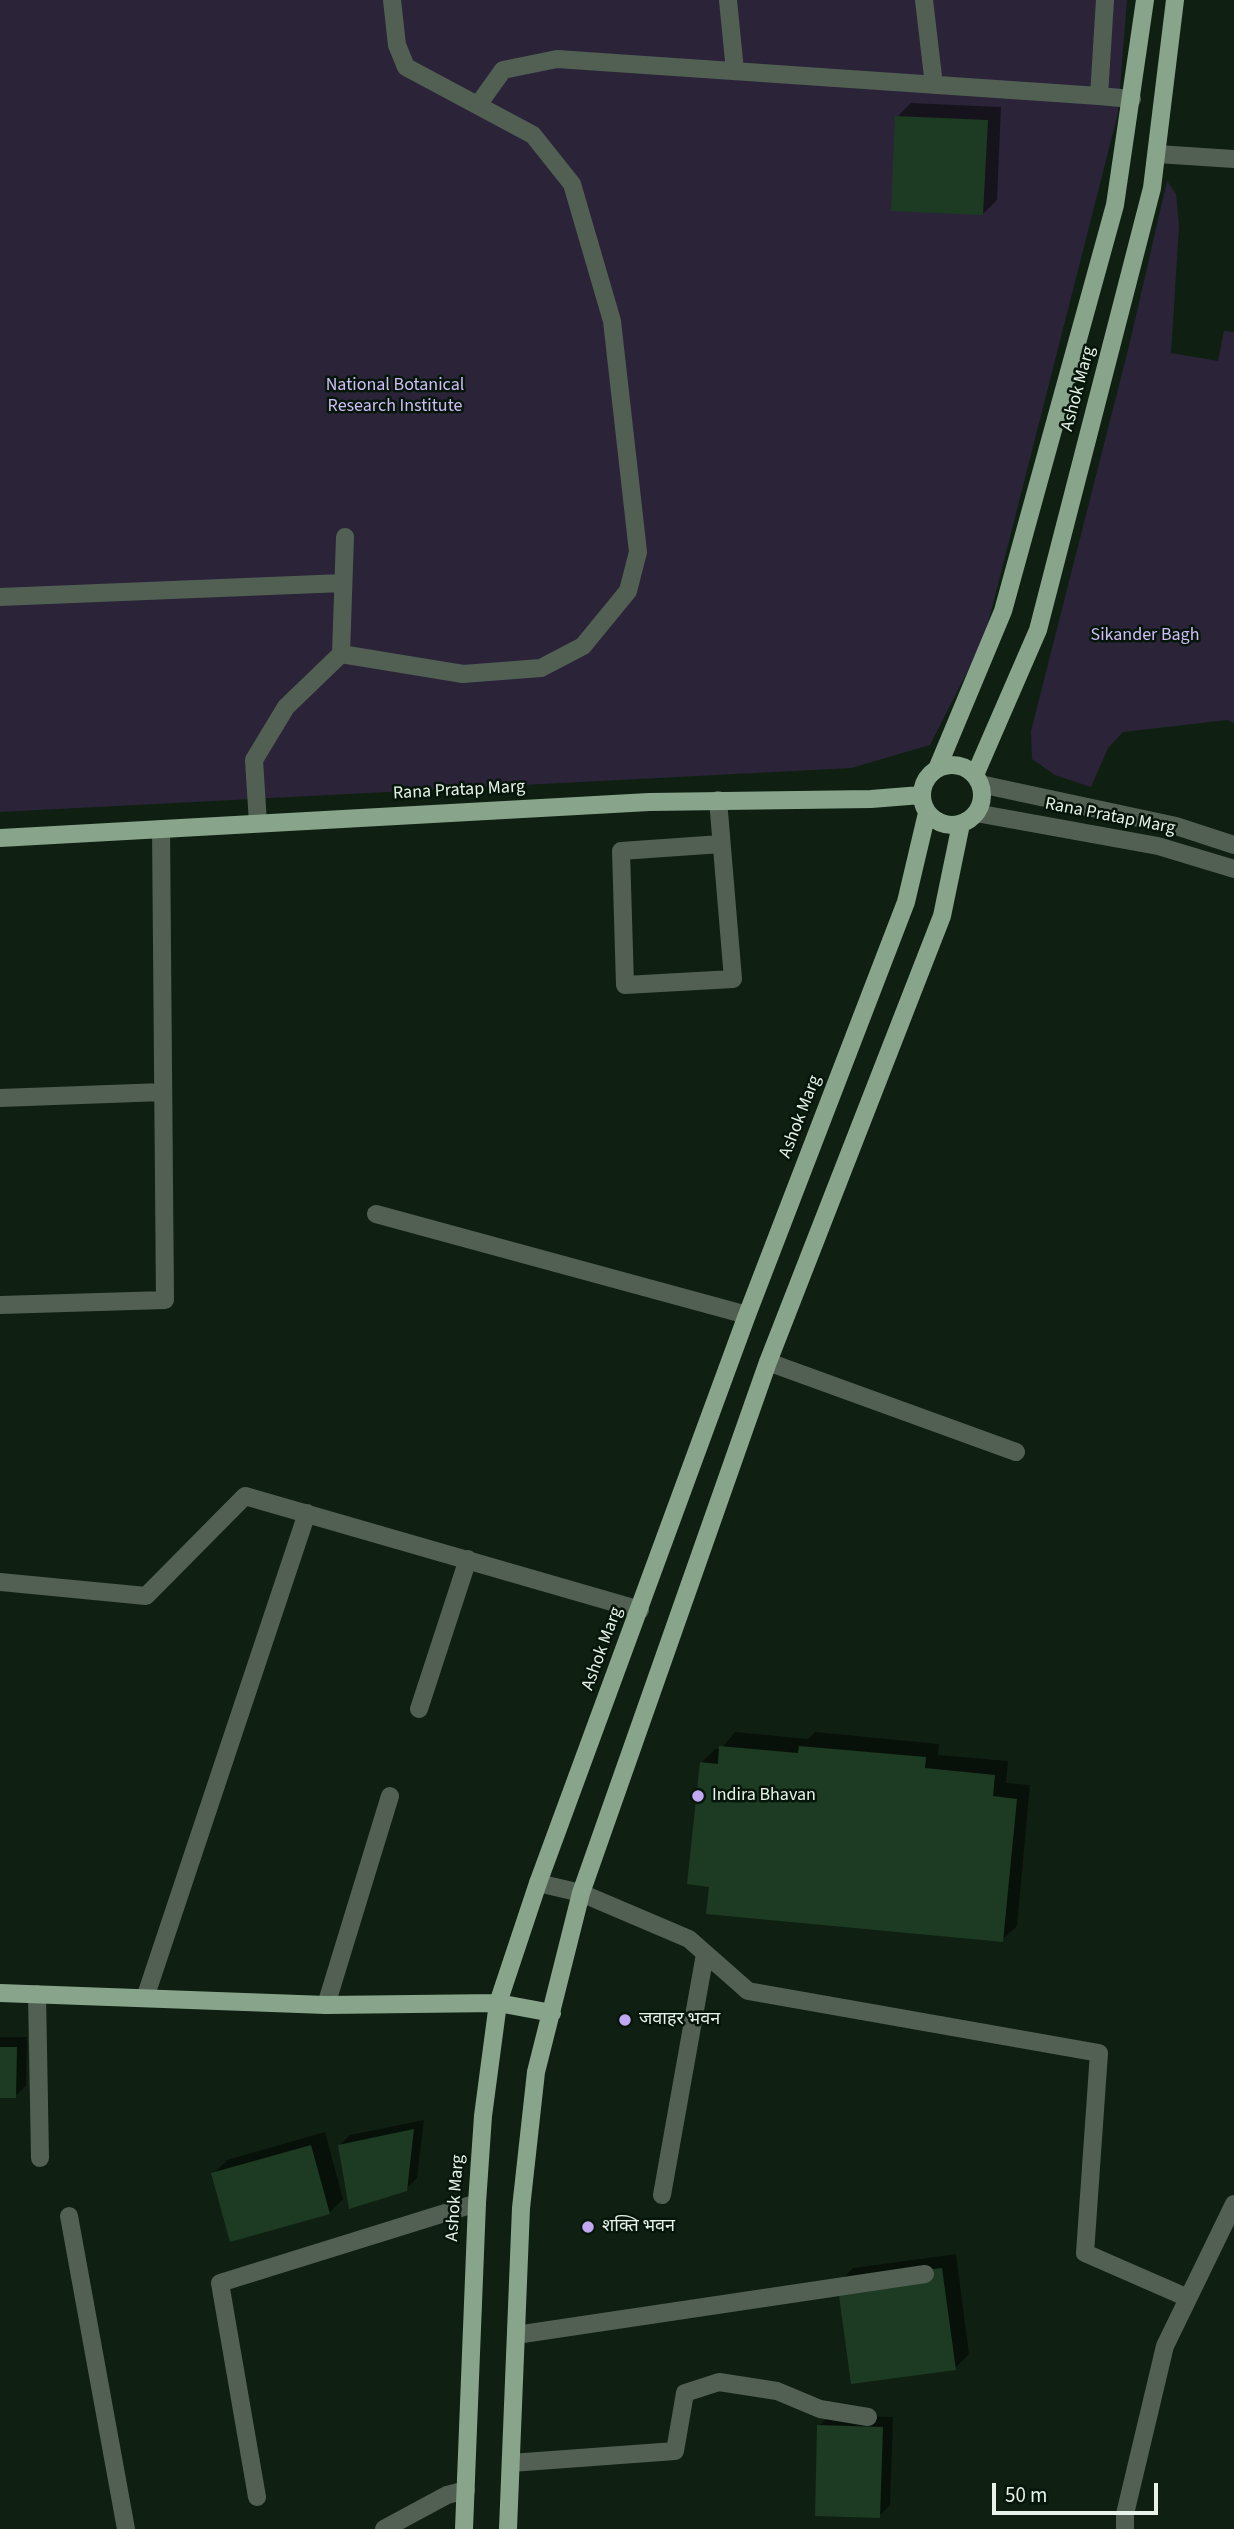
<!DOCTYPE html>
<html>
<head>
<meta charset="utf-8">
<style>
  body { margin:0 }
  #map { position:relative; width:1234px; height:2529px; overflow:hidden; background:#0f2012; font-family:"Source Sans 3",sans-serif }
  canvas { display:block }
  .scale { position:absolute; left:992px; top:2483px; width:166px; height:32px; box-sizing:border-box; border:4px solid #e7f2e8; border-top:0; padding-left:9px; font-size:21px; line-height:24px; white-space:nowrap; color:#e7f2e8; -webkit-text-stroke:5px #06160a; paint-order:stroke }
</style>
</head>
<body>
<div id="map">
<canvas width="1234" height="2529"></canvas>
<div class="scale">50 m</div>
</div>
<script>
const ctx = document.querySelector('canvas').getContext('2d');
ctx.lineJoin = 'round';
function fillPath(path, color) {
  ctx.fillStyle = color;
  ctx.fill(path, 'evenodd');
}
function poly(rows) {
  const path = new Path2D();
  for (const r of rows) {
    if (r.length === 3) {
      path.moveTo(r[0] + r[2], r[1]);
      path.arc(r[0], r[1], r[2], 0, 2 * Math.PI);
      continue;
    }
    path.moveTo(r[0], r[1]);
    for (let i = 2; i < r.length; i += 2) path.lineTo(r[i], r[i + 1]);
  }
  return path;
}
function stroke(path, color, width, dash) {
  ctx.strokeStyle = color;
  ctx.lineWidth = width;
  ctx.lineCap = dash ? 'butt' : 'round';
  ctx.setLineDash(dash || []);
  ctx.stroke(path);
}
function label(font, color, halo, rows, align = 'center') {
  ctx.font = font + ' "Source Sans 3","Noto Sans Devanagari",sans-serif';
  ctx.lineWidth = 5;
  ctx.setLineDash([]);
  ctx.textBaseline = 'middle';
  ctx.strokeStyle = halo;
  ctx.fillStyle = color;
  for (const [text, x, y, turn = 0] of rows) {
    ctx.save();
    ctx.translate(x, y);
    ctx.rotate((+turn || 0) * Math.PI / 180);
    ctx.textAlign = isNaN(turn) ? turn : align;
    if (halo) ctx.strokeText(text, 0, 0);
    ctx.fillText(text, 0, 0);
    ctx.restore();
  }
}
const green = poly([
  [0,0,1127,0,1118,113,984,639,930,745,851,768,0,812],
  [1167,181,1176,194,1179,225,1171,353,1218,361,1224,331,1234,332,1234,723,1227,720,1123,732,1108,748,1091,787,1055,775,1032,759,1031,731,1129,346]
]);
const shadow = poly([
  [911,103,1001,107,997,200,983,214,897,117],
  [735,1732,808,1739,815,1732,939,1744,938,1755,1008,1761,1006,1783,1030,1785,1017,1926,1002,1940,711,1885,701,1763,715,1749,721,1749],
  [0,2037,27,2037,26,2086,15,2096,0,2096],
  [424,2120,417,2178,406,2189,340,2145,350,2135],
  [325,2132,343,2199,329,2213,213,2174,227,2160],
  [956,2254,969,2354,955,2368,839,2282,853,2268],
  [830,2415,893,2417,890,2505,879,2516,819,2426]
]);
const building = poly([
  [895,116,988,120,983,215,891,211],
  [719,1746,798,1753,799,1746,926,1757,925,1768,995,1775,993,1796,1017,1799,1003,1942,706,1914,709,1887,687,1884,700,1762,718,1764],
  [0,2047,17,2047,16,2098,0,2098],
  [414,2129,407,2191,349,2209,338,2145],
  [311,2145,330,2214,230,2242,211,2173],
  [942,2268,956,2370,851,2384,837,2281],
  [817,2425,883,2427,880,2518,815,2516]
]);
const minor = poly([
  [728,0,735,71],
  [924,0,934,85],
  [1099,96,1132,99],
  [478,105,503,70,557,59,1099,96,1105,0],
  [1157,154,1234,159],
  [0,597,343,583],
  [341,654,463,674,541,668,583,646,628,591,638,552,612,321,572,184,533,135,406,67,397,45,392,0],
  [980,784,1176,826,1234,845],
  [718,800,733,979,625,985,621,851,721,844],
  [976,813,1158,846,1234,869],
  [258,823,254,760,286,707,341,654,345,537],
  [0,1098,163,1092],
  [376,1214,747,1315],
  [0,1305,165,1300,161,829],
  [768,1362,1016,1452],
  [0,1582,146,1596,245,1496,640,1610],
  [419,1709,468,1559],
  [538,1883,581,1893,689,1939,748,1991,1099,2053,1085,2253,1188,2298],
  [37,1994,40,2158],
  [145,1998,307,1513],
  [326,2005,390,1796],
  [662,2195,705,1954],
  [69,2216,126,2529],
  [516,2335,925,2274],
  [511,2463,675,2451,685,2393,719,2382,777,2391,820,2409,868,2417],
  [257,2497,220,2283,477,2203],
  [384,2529,447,2495,466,2490],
  [1125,2529,1125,2514,1165,2346,1234,2204]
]);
const major = poly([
  [952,795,30],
  [937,769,1003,611,1115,205,1145,0],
  [975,775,1038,630,1152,188,1175,0],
  [0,838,649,802,871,799,921,795],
  [0,1993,326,2005,498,2003,552,2013],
  [464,2529,477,2203,483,2116,498,2003,538,1883,747,1315,906,902,927,813],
  [508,2529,521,2208,536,2072,581,1893,768,1362,942,916,961,824]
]);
const markers = [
  [698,1796,7,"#c1a8f3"],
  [625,2020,7,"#c1a8f3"],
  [588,2227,7,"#c1a8f3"]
];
const parkNames = [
  ["National Botanical",395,386],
  ["Research Institute",395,407],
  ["Sikander Bagh",1145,636]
];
const streetNames = [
  ["Ashok Marg",1079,389,-75],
  ["Rana Pratap Marg",459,791,-3],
  ["Rana Pratap Marg",1110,817,11],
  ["Ashok Marg",801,1117,-69],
  ["Ashok Marg",603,1649,-70],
  ["Ashok Marg",456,2198,-86]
];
const poiNames = [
  ["Indira Bhavan",712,1796],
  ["जवाहर भवन",639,2020],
  ["शक्ति भवन",602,2227]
];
fillPath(green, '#2b2438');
fillPath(shadow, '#0007');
fillPath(building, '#1c3b22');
stroke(minor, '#516053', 18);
stroke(major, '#88a58c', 18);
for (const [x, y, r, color] of markers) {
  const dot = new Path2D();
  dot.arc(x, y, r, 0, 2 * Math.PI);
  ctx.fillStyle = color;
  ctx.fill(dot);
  stroke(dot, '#06160a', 2.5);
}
label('18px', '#d0bcf9', '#06160a', parkNames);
label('18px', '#e7f2e8', '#06160a', streetNames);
label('18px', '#e7f2e8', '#06160a', poiNames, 'left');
</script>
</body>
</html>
